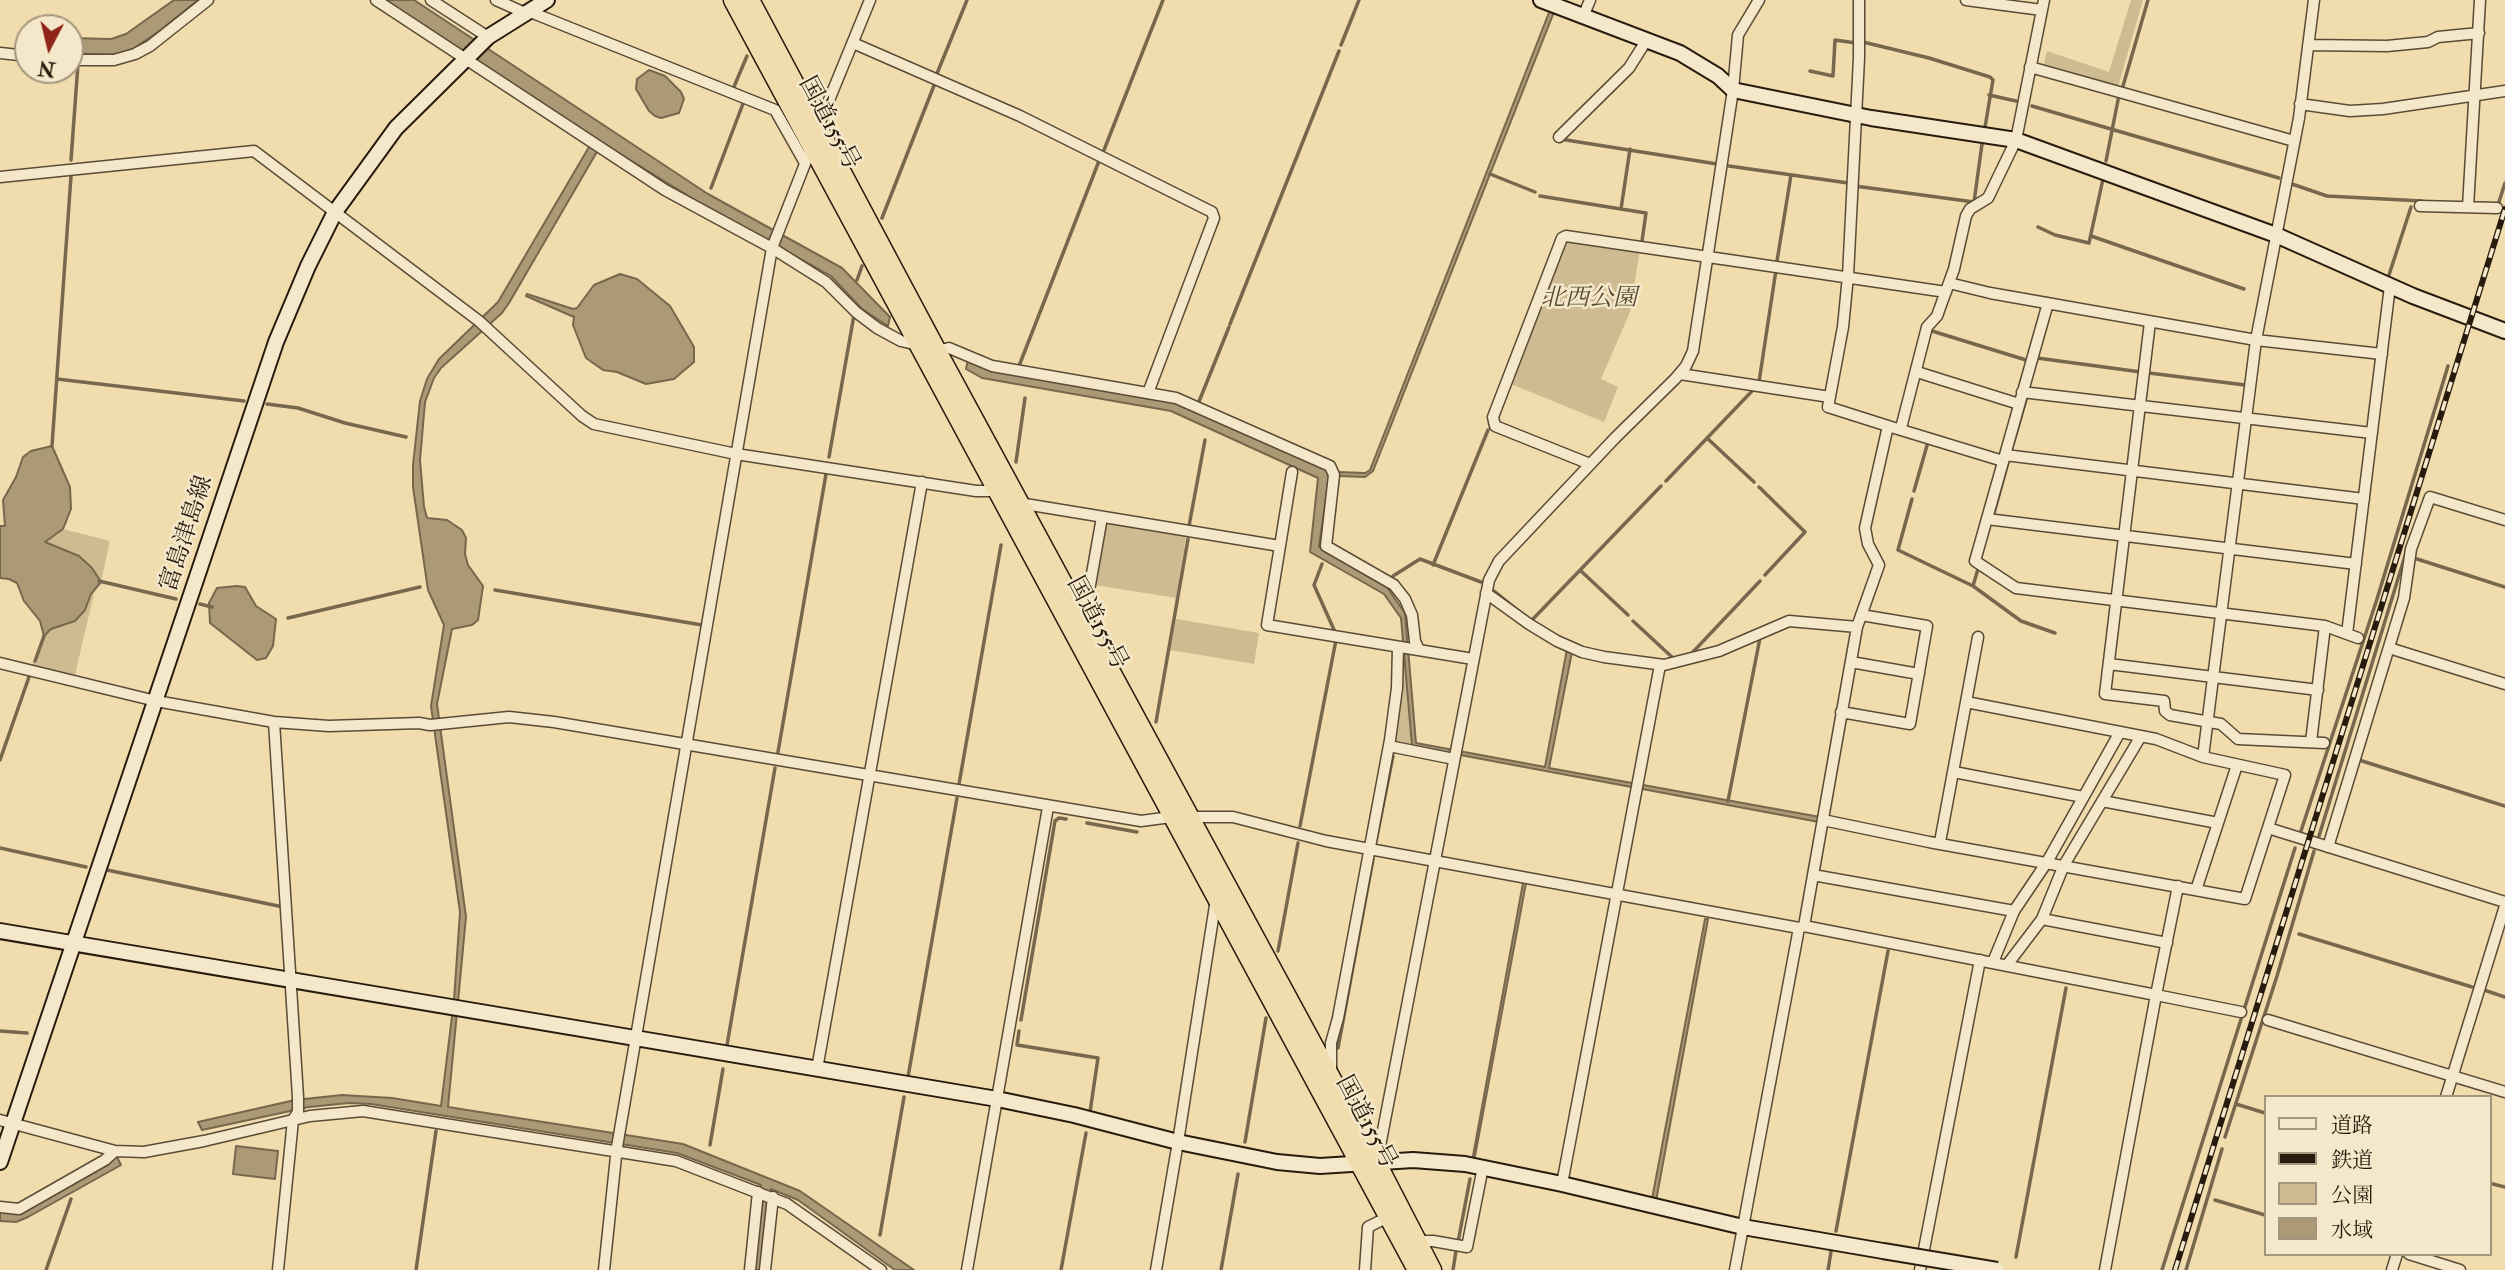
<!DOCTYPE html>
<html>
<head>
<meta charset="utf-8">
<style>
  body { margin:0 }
  #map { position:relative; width:2505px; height:1270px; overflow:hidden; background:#f0dcad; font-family:"IM FELL Double Pica","Noto Serif JP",serif }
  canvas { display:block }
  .legend { position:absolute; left:2264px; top:1095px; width:228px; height:161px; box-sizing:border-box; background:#f5e8ca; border:2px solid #a3967f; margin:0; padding:9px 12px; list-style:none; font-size:21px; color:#271b0e }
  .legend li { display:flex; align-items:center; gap:14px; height:35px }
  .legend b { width:35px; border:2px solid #a3967f }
  .north { position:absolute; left:14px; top:14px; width:70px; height:70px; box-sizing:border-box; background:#f5e8ca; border:2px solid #a3967f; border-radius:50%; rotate:187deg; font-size:19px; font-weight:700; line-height:28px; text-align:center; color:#271b0e }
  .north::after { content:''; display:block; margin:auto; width:24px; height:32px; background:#8f2418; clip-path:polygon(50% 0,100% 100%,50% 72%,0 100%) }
</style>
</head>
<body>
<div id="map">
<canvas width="2505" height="1270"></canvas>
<ul class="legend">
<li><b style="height:9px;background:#f5e8ca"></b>道路</li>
<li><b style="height:9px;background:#271b0e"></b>鉄道</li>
<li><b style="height:19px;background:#cebb92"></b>公園</li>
<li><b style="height:19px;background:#ac9a77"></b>水域</li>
</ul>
<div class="north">N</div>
</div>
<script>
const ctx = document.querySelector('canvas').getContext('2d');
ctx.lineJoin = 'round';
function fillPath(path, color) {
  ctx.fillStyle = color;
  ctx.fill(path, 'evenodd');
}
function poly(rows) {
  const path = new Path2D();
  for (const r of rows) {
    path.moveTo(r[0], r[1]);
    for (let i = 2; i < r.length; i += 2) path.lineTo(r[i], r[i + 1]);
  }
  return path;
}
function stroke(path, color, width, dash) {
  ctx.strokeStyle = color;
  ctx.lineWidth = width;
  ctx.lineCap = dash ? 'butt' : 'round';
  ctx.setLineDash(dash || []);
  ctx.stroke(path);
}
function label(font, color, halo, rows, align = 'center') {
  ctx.font = font + ' "IM FELL Double Pica","Noto Serif JP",serif';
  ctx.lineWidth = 5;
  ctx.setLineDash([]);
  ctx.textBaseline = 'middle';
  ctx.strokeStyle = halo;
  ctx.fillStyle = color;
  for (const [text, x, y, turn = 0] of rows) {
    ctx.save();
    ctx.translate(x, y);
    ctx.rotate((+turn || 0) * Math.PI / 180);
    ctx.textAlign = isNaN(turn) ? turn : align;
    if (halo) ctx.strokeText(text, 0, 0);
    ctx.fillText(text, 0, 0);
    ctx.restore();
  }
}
const green = poly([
  [2131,0,2143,0,2118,87,2043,67,2047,51,2109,72],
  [1571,239,1640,249,1630,312,1601,379,1618,387,1604,422,1511,384,1565,242],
  [1108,523,1186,536,1176,598,1095,585,1104,526],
  [63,529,110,541,101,582,92,568,79,556,46,544,45,541,57,535],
  [95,589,75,675,32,665,44,636,51,629,75,621,85,610],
  [1176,619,1259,633,1254,664,1170,650],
  [1400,651,1404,651,1411,747,1393,744]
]);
const water = poly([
  [174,0,198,0,162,29,130,51,111,55,70,53,70,38,111,39,126,34,174,0],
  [383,0,414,0,708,194,842,268,890,317,888,326,862,309,831,276,690,197,604,144,598,150,509,303,502,313,441,368,434,378,425,402,420,460,424,507,427,518,447,520,462,530,466,538,465,554,468,565,483,586,478,620,472,625,452,629,437,704,466,917,448,1107,683,1144,800,1191,914,1270,895,1270,798,1200,771,1189,762,1270,753,1270,761,1185,677,1153,371,1104,349,1103,309,1107,202,1130,198,1122,295,1100,342,1095,392,1098,441,1106,454,1000,460,912,431,706,444,625,428,590,413,487,413,465,420,401,427,379,439,359,498,302,589,147,592,136,383,0],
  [1550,10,1554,12,1373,471,1365,477,1338,476,1338,472,1365,473,1370,470,1550,10],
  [649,70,665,76,681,92,684,99,679,113,661,118,655,116,649,111,636,89,637,79,649,70],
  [620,274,637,279,670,306,694,347,694,362,674,379,646,384,617,372,603,370,586,358,573,325,574,317,526,296,527,294,573,309,577,308,594,285,620,274],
  [968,359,1174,400,1330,469,1319,547,1386,586,1405,613,1416,743,1545,767,1567,649,1572,652,1549,768,1820,817,1819,822,1412,746,1401,618,1384,594,1310,552,1318,478,1171,411,982,378,966,369,968,359],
  [52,446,70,487,71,509,63,529,45,542,79,556,92,568,101,582,91,594,85,610,75,621,51,629,44,636,40,621,24,601,17,583,9,579,0,578,0,526,5,526,3,500,16,477,23,457,31,451,52,446],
  [237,586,245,587,256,606,276,619,273,646,266,658,257,660,210,623,209,603,217,588,237,586],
  [1523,883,1526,883,1475,1156,1473,1156,1523,883],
  [1705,919,1708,919,1656,1201,1652,1199,1705,919],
  [236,1146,278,1151,275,1179,233,1174,236,1146],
  [117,1157,121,1165,28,1217,16,1222,0,1221,0,1211,23,1210,117,1157]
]);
const stream = poly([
  [1863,42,1929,58,1990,77,1993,80,1985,127],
  [1341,45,1359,0],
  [1810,71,1833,76,1835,40,1856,43],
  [936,76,967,0],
  [2123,86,2148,0],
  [736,91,733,89,747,56],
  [1989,95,2016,101],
  [2032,106,2279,178],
  [1560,139,1717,164],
  [1104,150,1163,0],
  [71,160,78,64],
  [2106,161,2119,95],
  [1729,166,1848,183],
  [1490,174,1535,192],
  [2289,183,2327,196,2422,201],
  [1855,186,1974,202,1982,144],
  [711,188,744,101],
  [1540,196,1646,213,1642,241],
  [2498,205,2505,183],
  [1621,209,1630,149],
  [882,218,935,83],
  [2038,227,2055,235,2089,243,2103,179],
  [2091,236,2244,289],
  [1777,261,1791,175],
  [2389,275,2411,207],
  [857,280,862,266],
  [1230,324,1339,51],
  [1932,331,2026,360],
  [2036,362,2037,358,2141,372],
  [1019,366,1099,161],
  [2149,373,2245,385],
  [57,379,244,401],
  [1759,382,1776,270],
  [267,404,298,408,345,423,406,437],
  [1198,404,1229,327],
  [1707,438,1754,482],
  [52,446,71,176],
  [2011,451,2027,396],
  [829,457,854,315],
  [1016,462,1025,398],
  [1666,481,1754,389],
  [1759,487,1805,532,1765,575],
  [1914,491,1928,442,1925,442],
  [1912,499,1898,550,1973,586,2021,621,2055,633],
  [1994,513,2008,462],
  [1189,526,1205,440],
  [2417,559,2505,587],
  [1322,564,1314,585,1335,632],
  [1433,565,1488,430],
  [1581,571,1628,615],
  [1393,576,1420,559,1481,582],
  [99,581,176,599],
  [1973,586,1978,569],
  [495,590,702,625],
  [1494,591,1525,616],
  [200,604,212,607],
  [288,618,420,587],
  [1532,620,1661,486],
  [1633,621,1673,658],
  [1692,653,1760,581],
  [35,661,44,636],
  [1156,722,1188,539],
  [778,752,826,474],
  [0,760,29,677],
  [2359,760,2505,806],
  [959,784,1001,545],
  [1728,801,1760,638],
  [1087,823,1137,832],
  [1300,826,1336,640],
  [2301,831,2377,599,2448,366],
  [2319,836,2405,556],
  [1376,841,1393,756],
  [0,848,86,867],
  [107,870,283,907],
  [2299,934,2472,987],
  [1278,951,1298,843],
  [2484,990,2505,997],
  [1021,1020,1055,821,1059,818,1066,819],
  [0,1031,27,1033],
  [1019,1031,1017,1045,1098,1058,1090,1112],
  [727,1045,775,768],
  [1338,1048,1373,859],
  [908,1077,957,798],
  [2236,1104,2265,1113],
  [2225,1137,2277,976,2314,851],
  [1245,1142,1266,1018],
  [710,1145,723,1069],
  [2489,1183,2505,1187],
  [2215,1200,2265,1215],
  [1836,1231,1888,951],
  [880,1235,904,1097],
  [1458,1242,1470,1179],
  [2016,1257,2066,988],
  [46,1270,71,1199],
  [416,1270,436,1131],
  [1061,1270,1086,1133],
  [1221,1270,1238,1174],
  [1453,1270,1456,1251],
  [1828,1270,1831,1252],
  [2162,1270,2295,848],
  [2186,1270,2222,1149]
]);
const street = poly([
  [376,0,665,190,772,248,826,282,856,312,877,328,901,341,918,345],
  [431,0,488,37],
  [496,0,525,13],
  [1859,0,1859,58,1848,276,1843,327,1828,407,1888,426],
  [1966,0,2042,10],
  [528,11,775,110,805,163],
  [1583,17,1590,0],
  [853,43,1020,116,1212,212,1214,218,1148,393],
  [2308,45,2387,46,2428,42,2438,37,2479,33],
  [0,53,28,56],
  [70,60,114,60,135,54,150,46,208,0],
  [2030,67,2294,141],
  [2300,104,2350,111,2383,109,2505,91],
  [818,127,870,0],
  [1559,137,1629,68,1646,41],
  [0,177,254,151,479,321,582,416,594,424,736,454,976,491,997,491],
  [2420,206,2497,208],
  [2468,207,2480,0],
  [1949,283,1990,293,2256,340,2382,354],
  [2048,303,1975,561,2016,588,2325,626,2358,638],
  [2150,322,2105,694,2164,701,2165,711,2170,715,2221,724,2238,739,2324,743],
  [937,351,949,348,992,366,1176,398,1330,466,1334,475,1326,546,1394,585,1405,599,1412,615,1415,641,1419,650],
  [1917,372,2019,404],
  [1680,374,1830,397],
  [2022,392,2372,433],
  [1901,428,1927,327,1937,316,1954,269,1966,216,1970,209,1988,198,2016,140,2044,0],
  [2005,455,2364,499],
  [1590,464,1495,426,1493,417,1562,238,1566,236,1946,292],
  [1019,503,1280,546,1267,625,1473,659],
  [1987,519,2356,564],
  [1280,546,1292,472],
  [1486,593,1529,624,1557,641,1582,652,1604,657,1664,665,1719,651,1789,621,1857,627],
  [1081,615,1087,602,1102,517],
  [2347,634,2390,286],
  [2389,648,2505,684],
  [1851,662,1919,674],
  [0,663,156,701,274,722,329,726,419,723,430,725,509,717,554,722,1141,821,1171,817,1233,817,1326,841,1799,928,1804,926,2156,995,2178,886],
  [2109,664,2318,690],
  [1966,702,1978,637],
  [1841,712,1910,724,1927,626,1861,615],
  [274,722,298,1097,298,1112,293,1120,278,1270],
  [2311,742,2325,626],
  [1389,746,1454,759],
  [2203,757,2256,340,2299,118,2314,0],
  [1954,772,2083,797],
  [2102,801,2218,823],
  [1823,820,1929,842,2245,899,2285,775,2203,757,2156,739,1966,702,1940,842],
  [2268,828,2505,902],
  [2328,847,2404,598,2411,549,2430,497,2505,520],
  [1813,875,2014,911],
  [2196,890,2237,765],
  [2042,919,2167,943],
  [1804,926,1857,627,1879,565,1868,544,1865,528,1888,426,2003,461],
  [1993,962,2014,911,2047,862,2120,732],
  [2007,965,2042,919,2064,865,2141,736],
  [2268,1020,2505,1092],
  [817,1069,922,482],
  [1331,1070,1331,1043,1338,1018,1390,740,1397,688,1398,647],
  [2446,1097,2505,906],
  [0,1120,115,1151,144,1152,204,1141,310,1116,363,1111,676,1161,787,1204,881,1270],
  [1370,1152,1380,1146,1489,580,1499,561,1615,438,1675,379,1686,366,1693,351,1733,90,1738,35,1759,0],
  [1562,1184,1660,665],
  [0,1207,19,1209,105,1160,115,1151],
  [1417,1241,1433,1241,1467,1247,1483,1167],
  [2409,1254,2460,1270],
  [604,1270,617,1147,772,248,812,146],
  [750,1270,758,1192],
  [765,1270,773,1197],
  [967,1270,1048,807],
  [1156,1270,1178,1142,1216,899],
  [1365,1270,1368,1227,1388,1217],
  [1735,1270,1799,928],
  [1920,1270,1980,960],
  [2105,1270,2156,995,2241,1012],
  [2392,1270,2397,1254]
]);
const secondary = poly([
  [1541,0,1680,53,1718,76,1733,90,1871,118,2016,140,2276,235,2413,296,2505,331],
  [0,931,997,1099,1074,1115,1178,1142,1277,1162,1320,1166,1413,1160,1465,1164,1562,1184,1743,1227,1883,1251],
  [0,1162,276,342,308,266,335,212,396,128,488,37,547,0]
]);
const highway = poly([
  [733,0,1417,1270],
  [750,0,937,351,1367,1144,1432,1270]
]);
const rail = poly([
  [2175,1270,2505,209]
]);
const secondaryBridge = poly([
  [1883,1251,1997,1270]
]);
const streetNames = [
  ["国道155号",828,124,62],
  ["富島津島線",188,534,-72],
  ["国道155号",1096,624,62],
  ["国道155号",1365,1123,62]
];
const parkNames = [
  ["北西公園",1589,300]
];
fillPath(green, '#cebb92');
fillPath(water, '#ac9a77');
stroke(water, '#77674d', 2);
stroke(stream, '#77674d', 3.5);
stroke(street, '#594b36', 13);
stroke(secondary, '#271b0e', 18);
stroke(highway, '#271b0e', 21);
stroke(street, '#f5e8ca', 10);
stroke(secondary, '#f5e8ca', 14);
stroke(highway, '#f0dcad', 18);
stroke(rail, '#271b0e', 6);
stroke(rail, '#f5e8ca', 3.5, [10]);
stroke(secondaryBridge, '#271b0e', 18, []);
stroke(secondaryBridge, '#f5e8ca', 14);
label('24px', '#271b0e', '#f5e8ca', streetNames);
label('italic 24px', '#594b36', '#f5e8ca', parkNames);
</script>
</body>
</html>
